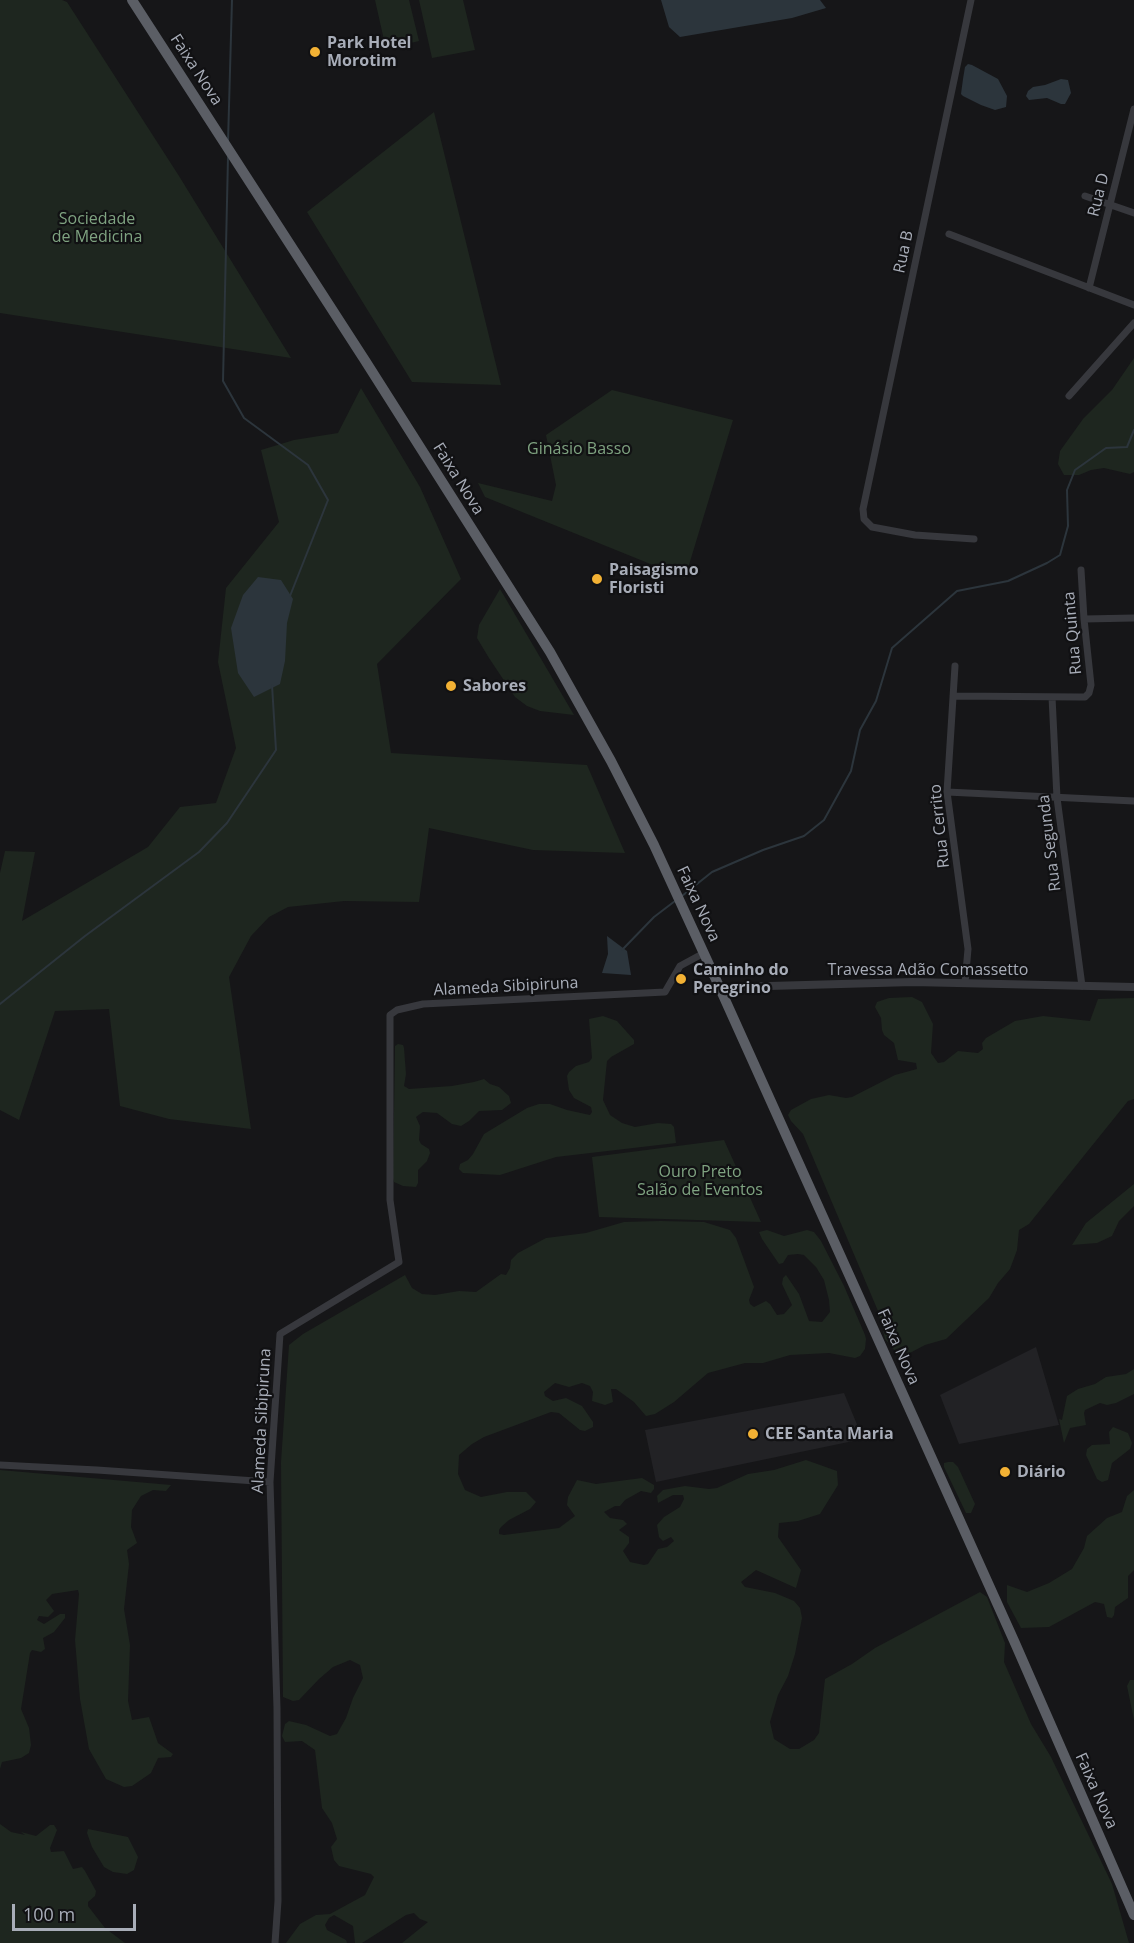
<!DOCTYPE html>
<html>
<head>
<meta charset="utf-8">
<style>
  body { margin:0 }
  #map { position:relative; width:1134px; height:1943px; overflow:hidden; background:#161618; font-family:"Open Sans",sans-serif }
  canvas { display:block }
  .scale { position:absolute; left:12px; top:1904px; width:124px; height:27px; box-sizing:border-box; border:3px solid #a8adb8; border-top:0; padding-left:8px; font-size:18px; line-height:21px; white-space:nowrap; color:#a8adb8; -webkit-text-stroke:4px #111113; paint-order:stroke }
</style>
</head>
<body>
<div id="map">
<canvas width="1134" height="1943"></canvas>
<div class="scale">100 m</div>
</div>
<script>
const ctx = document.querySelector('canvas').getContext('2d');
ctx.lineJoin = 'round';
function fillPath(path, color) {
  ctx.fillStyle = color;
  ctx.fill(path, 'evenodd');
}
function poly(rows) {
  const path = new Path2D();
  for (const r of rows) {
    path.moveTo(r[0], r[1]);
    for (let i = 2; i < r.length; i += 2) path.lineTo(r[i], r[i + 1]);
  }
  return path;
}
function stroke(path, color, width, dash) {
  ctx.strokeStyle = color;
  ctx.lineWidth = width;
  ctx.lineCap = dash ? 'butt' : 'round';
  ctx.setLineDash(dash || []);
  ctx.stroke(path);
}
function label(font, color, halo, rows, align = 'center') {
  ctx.font = font + ' "Open Sans",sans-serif';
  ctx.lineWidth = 4.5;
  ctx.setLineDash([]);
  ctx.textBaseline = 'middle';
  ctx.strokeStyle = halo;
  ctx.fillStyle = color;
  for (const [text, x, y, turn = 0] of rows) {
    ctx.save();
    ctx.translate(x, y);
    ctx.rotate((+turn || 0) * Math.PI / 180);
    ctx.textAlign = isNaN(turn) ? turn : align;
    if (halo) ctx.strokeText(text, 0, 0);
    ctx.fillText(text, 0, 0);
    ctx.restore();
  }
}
const built = poly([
  [1036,1347,1059,1425,959,1444,940,1395],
  [844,1393,863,1439,656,1482,645,1430]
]);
const green = poly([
  [0,0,62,0,67,2,179,176,291,358,0,313],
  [375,0,409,0,419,41,386,49],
  [419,0,463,0,475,50,432,58],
  [434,112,501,385,412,382,307,212],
  [1134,358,1134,472,1130,474,1104,468,1091,470,1079,475,1064,475,1058,464,1060,451,1083,419,1112,390],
  [361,388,420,487,461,579,377,664,391,753,587,765,625,853,533,850,429,828,419,902,344,901,288,907,269,917,251,936,229,977,251,1129,169,1119,120,1106,109,1009,55,1011,19,1120,0,1110,0,873,5,851,35,852,22,921,148,847,180,807,216,803,236,748,218,662,226,588,279,522,261,450,294,440,338,433],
  [612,390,733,420,685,578,485,497,478,483,552,501,556,485,546,435],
  [500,589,574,715,540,711,527,706,515,697,489,658,477,638,479,625],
  [912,997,922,1002,933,1024,931,1053,938,1063,944,1062,958,1051,978,1053,983,1049,982,1043,986,1038,1015,1021,1043,1016,1090,1021,1098,999,1134,998,1134,1099,1128,1101,1029,1224,1019,1230,1017,1250,1010,1269,998,1283,989,1298,946,1339,925,1345,906,1355,899,1356,885,1339,878,1311,803,1134,791,1121,788,1115,791,1110,811,1099,829,1095,846,1098,852,1097,895,1075,917,1069,916,1063,898,1060,894,1043,884,1035,882,1030,881,1018,875,1007,877,1002,889,998],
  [603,1016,617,1021,634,1040,634,1044,611,1057,607,1061,603,1100,610,1115,622,1123,635,1127,658,1123,671,1124,674,1127,676,1143,556,1157,500,1175,463,1173,459,1169,460,1164,468,1160,473,1154,484,1134,527,1108,539,1104,550,1104,567,1110,590,1115,592,1112,591,1107,574,1098,569,1090,567,1076,569,1072,576,1066,589,1062,592,1058,589,1019],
  [398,1044,403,1045,404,1048,406,1074,404,1086,409,1089,452,1086,474,1082,484,1079,490,1084,499,1087,509,1096,511,1103,502,1110,479,1111,469,1121,461,1126,452,1124,437,1113,423,1112,420,1114,416,1117,420,1126,419,1140,421,1144,429,1149,430,1153,427,1161,418,1170,418,1183,416,1187,403,1186,394,1182,393,1178,395,1046],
  [724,1140,761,1222,599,1217,592,1157],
  [1134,1184,1134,1206,1119,1221,1112,1236,1097,1243,1072,1245,1086,1223],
  [660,1221,704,1222,730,1230,736,1238,754,1287,749,1300,750,1304,754,1307,766,1301,770,1304,777,1315,784,1314,792,1305,782,1284,783,1278,786,1275,799,1294,809,1321,822,1322,830,1312,829,1300,824,1280,816,1267,804,1255,798,1254,788,1255,783,1263,779,1264,762,1239,759,1232,767,1230,784,1236,807,1230,814,1232,821,1241,844,1286,865,1335,866,1339,865,1349,860,1356,855,1358,829,1353,790,1355,763,1363,745,1363,708,1373,674,1402,655,1414,646,1416,634,1402,616,1389,611,1389,613,1402,605,1405,592,1401,593,1392,590,1386,582,1383,569,1387,555,1383,544,1392,545,1396,553,1401,566,1398,582,1406,593,1422,593,1427,585,1431,580,1430,559,1413,551,1412,484,1437,472,1444,459,1455,458,1474,465,1490,481,1497,507,1492,526,1492,536,1502,530,1509,509,1520,501,1527,499,1530,499,1534,504,1535,559,1528,575,1516,567,1505,568,1497,577,1480,596,1484,642,1478,654,1485,654,1489,651,1493,641,1491,625,1500,620,1506,615,1506,604,1512,610,1518,623,1520,627,1524,619,1530,629,1537,629,1543,623,1551,630,1562,644,1565,648,1564,658,1549,667,1547,674,1541,671,1537,663,1541,659,1537,657,1525,664,1517,680,1507,684,1499,683,1495,673,1495,658,1503,657,1496,663,1490,685,1486,709,1489,717,1488,748,1474,774,1470,806,1460,837,1471,838,1485,820,1514,798,1521,779,1523,778,1537,801,1570,796,1588,756,1570,741,1582,745,1587,775,1593,794,1601,800,1608,802,1618,795,1654,788,1676,778,1695,770,1722,774,1739,790,1749,799,1749,814,1740,819,1733,825,1679,852,1664,875,1648,980,1592,987,1597,1005,1643,1004,1662,1031,1724,1051,1757,1112,1884,1129,1943,402,1943,428,1922,420,1919,414,1913,406,1915,362,1943,355,1943,353,1926,334,1915,329,1918,325,1925,327,1930,346,1940,347,1943,286,1943,300,1924,316,1915,330,1914,365,1895,374,1877,371,1874,339,1866,334,1860,331,1847,337,1839,332,1823,322,1808,315,1750,302,1741,285,1742,282,1736,285,1724,289,1721,306,1725,330,1736,337,1734,346,1718,353,1698,363,1678,360,1665,350,1660,333,1667,319,1679,299,1700,293,1701,283,1697,281,1462,289,1345,303,1334,405,1275,412,1288,422,1294,435,1295,459,1291,476,1292,501,1274,506,1275,510,1268,511,1260,518,1253,546,1238,586,1233,624,1222],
  [1134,1369,1134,1394,1116,1403,1107,1405,1100,1403,1085,1410,1084,1413,1086,1425,1070,1428,1064,1443,1059,1419,1062,1420,1067,1396,1078,1389,1095,1384,1106,1377,1126,1374],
  [1113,1427,1128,1433,1132,1443,1130,1449,1112,1463,1108,1480,1102,1482,1097,1479,1086,1455,1087,1449,1092,1445,1110,1444,1109,1432],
  [948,1462,953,1462,958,1467,975,1504,971,1513,966,1513,944,1467,944,1463],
  [0,1470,171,1485,166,1491,153,1490,141,1496,132,1510,131,1527,137,1543,127,1550,129,1564,124,1609,130,1645,128,1701,132,1720,149,1717,158,1743,173,1754,171,1757,158,1758,151,1773,132,1786,124,1787,106,1779,89,1749,80,1699,75,1640,79,1594,78,1590,52,1594,46,1600,54,1611,48,1617,39,1616,37,1620,44,1624,60,1614,65,1614,65,1618,54,1632,43,1638,45,1649,41,1652,32,1650,30,1653,21,1709,29,1728,31,1745,29,1753,21,1758,2,1762,0,1769],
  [1134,1490,1134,1570,1128,1576,1128,1598,1115,1607,1114,1615,1112,1618,1107,1617,1104,1604,1095,1602,1049,1627,1021,1628,1007,1602,1007,1585,1027,1592,1049,1583,1072,1569,1084,1548,1087,1536,1107,1518,1122,1512,1127,1496],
  [1130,1680,1134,1680,1134,1720,1127,1686],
  [0,1824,11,1832,25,1835,21,1832,36,1836,50,1825,54,1825,57,1830,50,1848,51,1852,64,1851,73,1869,82,1867,85,1871,96,1891,95,1896,88,1902,88,1906,105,1928,125,1943,0,1943],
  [88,1829,128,1837,138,1857,134,1870,127,1874,113,1872,104,1867,92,1847,87,1833]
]);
const water = poly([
  [661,0,820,0,826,8,792,18,680,37,669,27],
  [968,64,972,65,998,79,1007,96,1006,107,995,110,981,105,963,96,961,94,963,79,965,67],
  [1061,79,1068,80,1071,93,1065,104,1061,104,1047,98,1029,100,1026,96,1028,91,1033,87,1045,85],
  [258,577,281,580,293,599,287,623,285,661,280,684,254,697,238,673,231,628,243,595],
  [607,936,627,951,631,975,602,973,608,954]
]);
const stream = poly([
  [228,142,232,0],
  [228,157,223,381,244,418,308,465,328,500,290,596],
  [682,896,712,872,763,850,804,836,824,820,851,771,860,730,876,701,892,648,957,591,1008,581,1047,563,1060,555,1068,526,1067,490,1075,470,1106,448,1127,447,1134,430],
  [622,950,654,917,675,901],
  [0,1004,85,936,199,852,227,823,276,750,272,685]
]);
const minor = poly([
  [971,0,863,509,864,519,872,527,915,535,974,539],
  [1085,196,1134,213],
  [949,234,1134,305],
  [1089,288,1134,109],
  [1069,396,1134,323],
  [1084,619,1134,618],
  [955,666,947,792,968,949,965,983],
  [953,696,1080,697,1085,697,1089,693,1091,685,1084,619,1081,570],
  [1052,697,1057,798,1082,986],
  [947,792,1134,801],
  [0,1465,97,1470,270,1482],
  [275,1943,278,1901,277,1708,270,1482,280,1334,399,1262,390,1200,390,1015,397,1010,423,1004,665,992,680,966,704,953]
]);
const tertiary = poly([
  [722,991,733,987,913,982,1134,987]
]);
const trunk = poly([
  [132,0,366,362,550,652,611,761,654,845,718,984,1015,1643,1134,1915]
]);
const markers = [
  [315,52,6,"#f2b134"],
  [597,579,6,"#f2b134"],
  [451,686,6,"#f2b134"],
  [681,979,6,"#f2b134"],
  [753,1434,6,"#f2b134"],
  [1005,1472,6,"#f2b134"]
];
const poiNames = [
  ["Park Hotel",327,43],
  ["Morotim",327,61],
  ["Paisagismo",609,570],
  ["Floristi",609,588],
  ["Sabores",463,686],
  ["Caminho do",693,970],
  ["Peregrino",693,988],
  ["CEE Santa Maria",765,1434],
  ["Diário",1017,1472]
];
const streetNames = [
  ["Faixa Nova",196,70,57],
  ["Rua D",1099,195,-76],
  ["Rua B",904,252,-78],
  ["Faixa Nova",458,479,58],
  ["Rua Quinta",1073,633,-95],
  ["Rua Cerrito",940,826,-96],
  ["Rua Segunda",1050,843,-97],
  ["Faixa Nova",698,904,65],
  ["Travessa Adão Comassetto",928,970],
  ["Alameda Sibipiruna",506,987,-3],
  ["Faixa Nova",898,1347,66],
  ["Alameda Sibipiruna",262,1421,-87],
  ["Faixa Nova",1096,1791,66]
];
const parkNames = [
  ["Sociedade",97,219],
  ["de Medicina",97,237],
  ["Ginásio Basso",579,449],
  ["Ouro Preto",700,1172],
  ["Salão de Eventos",700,1190]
];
fillPath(built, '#222225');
fillPath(green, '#1e261f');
fillPath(water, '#2c353c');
stroke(stream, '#2c353c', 2);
stroke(minor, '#37383d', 7);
stroke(tertiary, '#37383d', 8);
stroke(trunk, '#5b5e65', 10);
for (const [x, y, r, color] of markers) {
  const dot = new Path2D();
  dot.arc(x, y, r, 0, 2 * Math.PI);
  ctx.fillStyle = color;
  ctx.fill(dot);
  stroke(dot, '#111113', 2);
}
label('bold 16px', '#a8adb8', '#111113', poiNames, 'left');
label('16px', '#a8adb8', '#111113', streetNames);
label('16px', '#7fa381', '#111113', parkNames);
</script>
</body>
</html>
